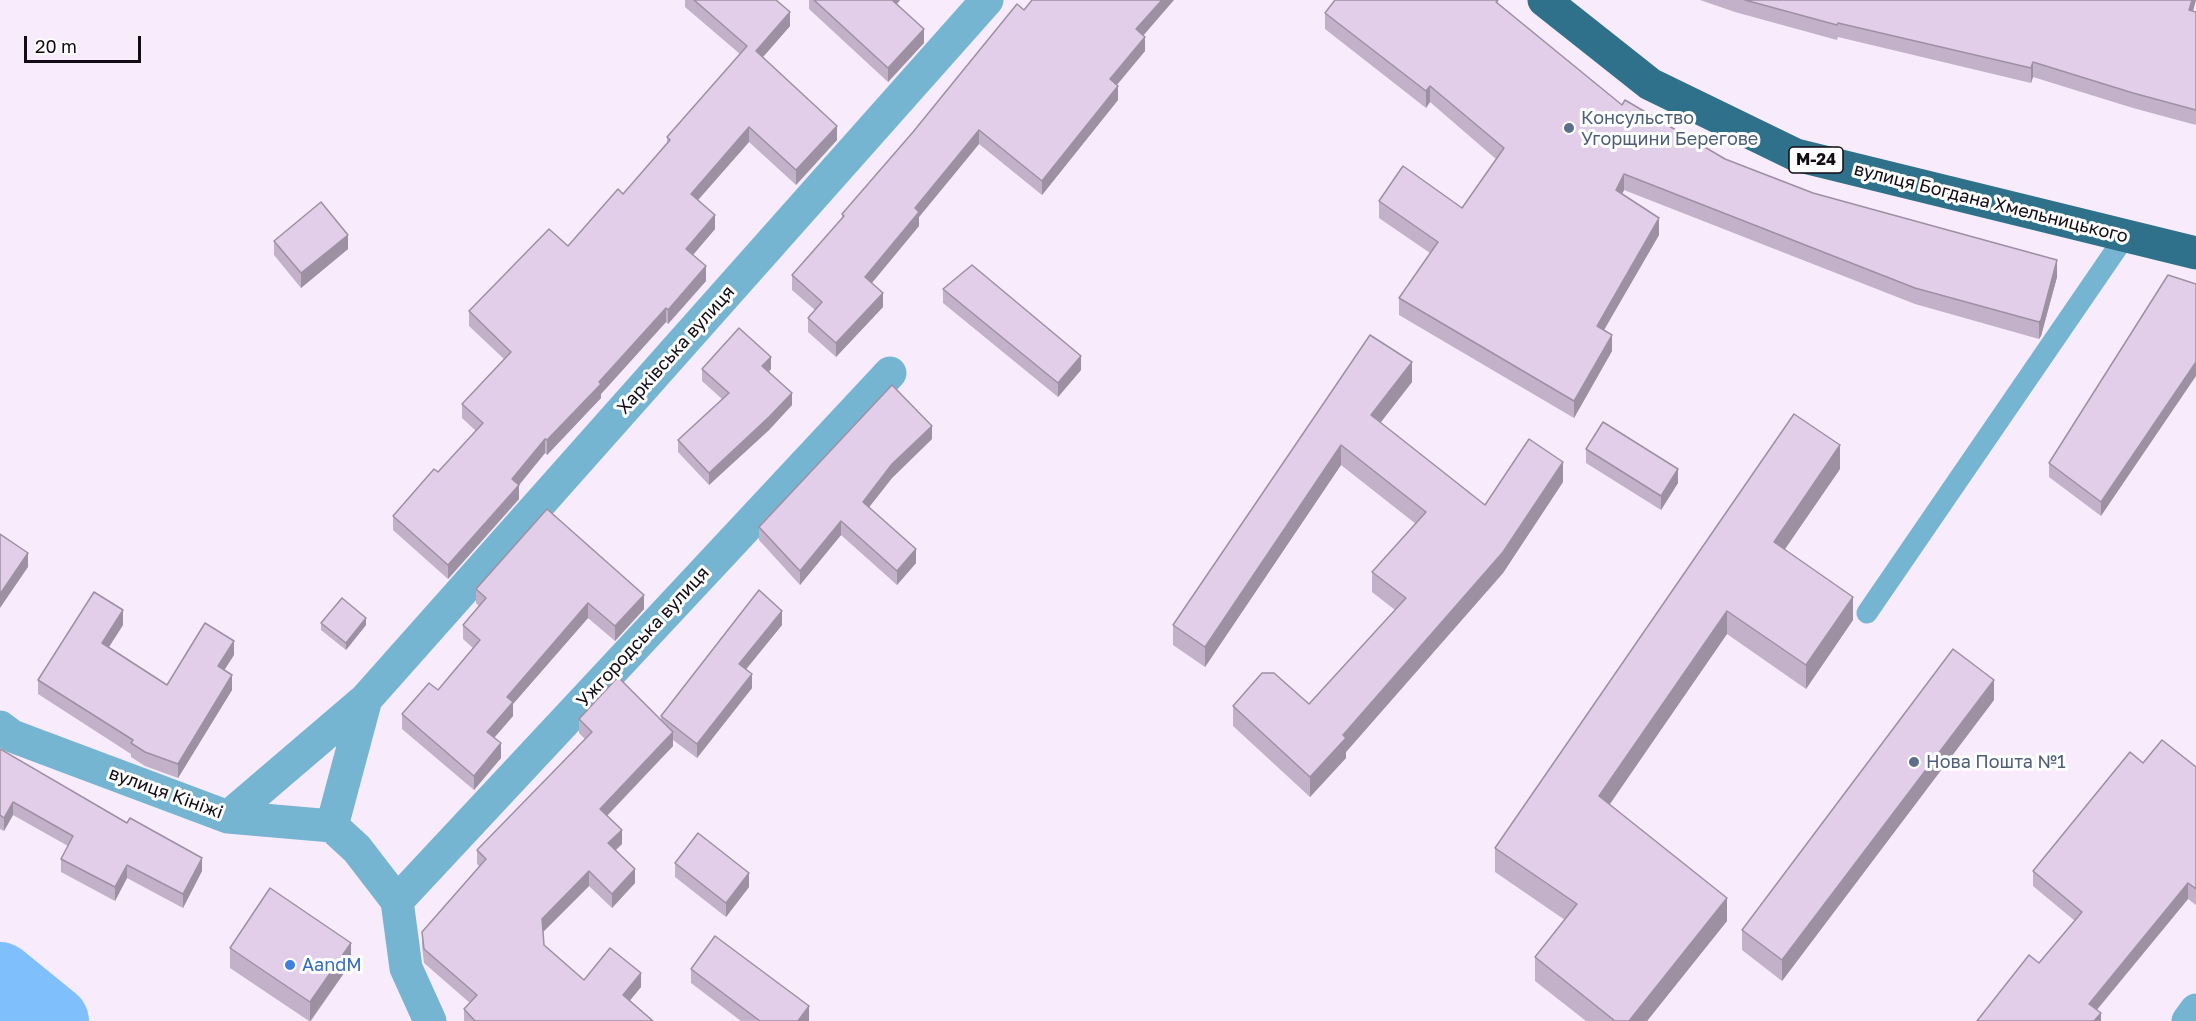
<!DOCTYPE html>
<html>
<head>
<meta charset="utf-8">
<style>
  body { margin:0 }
  #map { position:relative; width:2196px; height:1021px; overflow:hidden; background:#f7ebfc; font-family:"Golos Text",sans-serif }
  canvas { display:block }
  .scale { position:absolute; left:24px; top:36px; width:117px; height:27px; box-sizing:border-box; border:3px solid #120b14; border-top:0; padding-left:8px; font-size:18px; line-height:21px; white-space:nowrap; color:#120b14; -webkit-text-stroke:4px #fdfdfd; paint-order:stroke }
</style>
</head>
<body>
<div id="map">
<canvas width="2196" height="1021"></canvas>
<div class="scale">20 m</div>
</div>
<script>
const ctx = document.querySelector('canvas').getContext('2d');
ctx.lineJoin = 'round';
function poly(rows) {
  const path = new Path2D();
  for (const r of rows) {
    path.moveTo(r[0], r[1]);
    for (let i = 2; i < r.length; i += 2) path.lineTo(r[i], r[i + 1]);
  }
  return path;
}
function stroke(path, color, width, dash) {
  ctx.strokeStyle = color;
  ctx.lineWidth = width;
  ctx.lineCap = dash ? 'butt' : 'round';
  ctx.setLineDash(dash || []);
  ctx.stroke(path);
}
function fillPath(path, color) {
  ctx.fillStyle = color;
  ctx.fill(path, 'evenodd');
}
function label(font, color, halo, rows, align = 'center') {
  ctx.font = font + ' "Golos Text",sans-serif';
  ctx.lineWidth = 6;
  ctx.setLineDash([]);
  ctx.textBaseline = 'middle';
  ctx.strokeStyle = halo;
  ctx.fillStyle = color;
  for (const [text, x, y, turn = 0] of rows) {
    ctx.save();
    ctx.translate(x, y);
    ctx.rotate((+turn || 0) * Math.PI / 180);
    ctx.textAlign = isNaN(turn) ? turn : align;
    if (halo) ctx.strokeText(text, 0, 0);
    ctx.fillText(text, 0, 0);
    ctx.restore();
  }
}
const river = poly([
  [0,977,54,1021]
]);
const service = poly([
  [1867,613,2126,235]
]);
const minor = poly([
  [0,727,12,736,228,817,332,826,357,849,397,901,406,968,430,1021],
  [228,817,366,699],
  [332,826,366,699,987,0],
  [397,901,890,373]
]);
const tertiary = poly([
  [2188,1021,2196,1010]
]);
const trunk = poly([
  [1544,0,1650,84,1796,155,2196,253]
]);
const wall = poly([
  [685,0,776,0,790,26,763,57,837,140,796,185,749,142,698,200,715,229,693,255,706,281,668,324,666,322,601,394,601,398,547,455,545,453,519,485,519,499,448,579,393,530,393,516,438,472,476,431,462,418,462,404,504,359,469,326,469,311,568,246,623,194,667,143,667,137,740,54,685,7],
  [809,0,900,0,897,4,924,43,888,82,809,9],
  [1498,0,1498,3,1622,105,1725,159,1813,193,2057,277,2041,336,2039,339,1915,304,1624,190,1622,194,1659,235,1604,330,1612,351,1574,418,1399,315,1399,298,1430,253,1379,218,1379,201,1462,208,1496,159,1430,102,1426,108,1325,29,1325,13],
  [1700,0,2196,0,2193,11,2196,12,2196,125,2133,108,2033,77,2031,83,1838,37,1837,40,1735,12],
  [1024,10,1143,35,1145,51,1117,85,1118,100,1042,195,979,144,919,217,919,226,872,283,883,307,836,357,808,332,808,318,815,310,792,290,792,275,842,218,842,214],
  [274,241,348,249,301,288,274,255],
  [2168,275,2101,516,2049,477,2049,463],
  [943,289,1081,370,1058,397,943,303],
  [1370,335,1412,382,1380,423,1485,505,1563,482,1503,573,1346,752,1346,758,1310,797,1233,726,1233,706,1309,704,1395,610,1372,592,1372,572,1416,524,1341,465,1205,667,1173,645,1173,625],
  [702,369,771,369,769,371,792,405,769,430,709,485,678,452,678,440,722,399,702,381],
  [932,439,892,478,869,507,916,563,897,585,841,535,800,585,759,540,759,527],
  [1586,449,1678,483,1661,510,1586,463],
  [1840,469,1785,549,1853,620,1806,689,1727,634,1609,804,1727,921,1647,1021,1586,1021,1535,981,1535,957,1565,920,1495,872,1495,848],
  [476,589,644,609,615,641,588,618,513,704,513,716,494,738,501,758,474,790,402,729,402,714,438,690,473,648,463,639,463,625,479,606,476,603],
  [321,623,366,625,346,650,321,630],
  [123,625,108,648,167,685,234,655,224,670,232,690,178,778,145,766,131,757,131,754,38,694,38,680],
  [782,625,746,669,752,688,697,758,673,740,673,746,607,816,622,844,616,850,635,883,612,908,589,886,543,932,544,945,584,980,641,987,630,1000,653,1021,464,1021,464,1009,470,1003,424,963,422,946,422,932,480,867,477,864,477,850,585,739,579,733,579,719,661,719,661,716],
  [1994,700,1782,981,1742,950,1742,930],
  [0,749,202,871,183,908,127,878,115,901,61,872,61,859,68,846,13,815,4,831,0,829],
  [2143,763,2196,767,2196,905,2188,899,2097,1010,2101,1021,2039,963,2075,921,2033,886,2033,871],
  [675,863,749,887,726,917,675,877],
  [230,948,351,963,311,1021,309,1021,230,968],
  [691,969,809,1020,741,1021,691,983]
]);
const shadedWall = poly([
  [890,0,900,0,890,12],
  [1162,0,1174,0,1136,44,1136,29],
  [2192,0,2196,0,2189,25,2189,10],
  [790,12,790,26,756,65,756,51],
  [924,29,924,43,888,82,888,68],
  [1145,37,1145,51,1110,93,1110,79],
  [2033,62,2033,77,2031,83,2031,68],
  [1118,86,1118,100,1042,195,1042,181],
  [1430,86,1430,102,1426,108,1426,91],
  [837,126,837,140,796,185,796,170],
  [749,127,749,142,691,208,691,194],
  [979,130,979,144,919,217,919,226,865,291,865,277,915,208],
  [1624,174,1624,190,1616,207,1616,190],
  [715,215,715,229,686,263,686,249],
  [1659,218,1659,235,1597,342,1597,326],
  [348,235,348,249,301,288,301,273],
  [2057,260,2057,277,2041,336,2039,339,2039,322],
  [706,266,706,281,668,324,668,310],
  [883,293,883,307,836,357,836,343],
  [666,308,666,322,601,394,601,398,547,455,547,440],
  [1612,335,1612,351,1574,418,1574,401],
  [1081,356,1081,370,1058,397,1058,383],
  [771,357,771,369,762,378,762,366],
  [1412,362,1412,382,1371,435,1371,415],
  [2196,362,2196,376,2101,516,2101,502],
  [792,393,792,405,769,430,709,485,709,473],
  [932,426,932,439,892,478,863,515,863,502,892,464],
  [545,439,545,453,519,485,519,499,448,579,448,565,512,479],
  [1341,445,1341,465,1205,667,1205,647],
  [1840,445,1840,469,1774,565,1774,542],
  [1563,462,1563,482,1503,573,1346,752,1346,758,1310,797,1310,777],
  [1678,469,1678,483,1661,510,1661,496],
  [841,521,841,535,800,585,800,571],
  [916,549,916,563,897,585,897,571],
  [28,553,28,567,0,608,0,594],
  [644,595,644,609,615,641,615,626],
  [1853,597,1853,620,1806,689,1806,665],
  [588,603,588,618,513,704,513,716,487,746,487,732,507,697],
  [123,610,123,625,102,658,102,643],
  [782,611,782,625,739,678,739,664],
  [1727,611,1727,634,1599,820,1599,796],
  [366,618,366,625,346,650,346,643],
  [234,641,234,655,218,680,218,666],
  [752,674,752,688,697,758,697,744],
  [232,675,232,690,178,778,178,764],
  [1994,680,1994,700,1782,981,1782,960],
  [673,732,673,746,600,823,600,809],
  [501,743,501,758,474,790,474,776],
  [13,802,13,815,4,831,4,818],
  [622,830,622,844,608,857,608,843],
  [202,858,202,871,183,908,183,894],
  [127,865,127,878,115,901,115,887],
  [635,869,635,883,612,908,612,894],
  [589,871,589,886,542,933,542,919],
  [749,873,749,887,726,917,726,903],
  [2188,883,2188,899,2089,1019,2089,1004],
  [1727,898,1727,921,1647,1021,1629,1021],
  [351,943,351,963,310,1021,310,1002],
  [641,973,641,987,623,1009,623,995],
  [809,1006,809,1021,798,1021],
  [2101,1013,2101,1021,2094,1021]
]);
const building = poly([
  [694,0,776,0,790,12,756,51,837,126,796,170,749,127,691,194,715,215,686,249,706,266,668,310,666,308,599,382,601,384,547,440,545,439,512,479,519,485,448,565,393,516,434,469,438,472,483,423,462,404,511,352,469,311,549,229,568,246,618,189,623,194,670,140,667,137,747,46,694,0],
  [814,0,892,0,924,29,888,68,814,0],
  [1032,0,1162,0,1136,29,1145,37,1110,79,1118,86,1042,181,979,130,915,208,919,212,865,277,883,293,836,343,808,318,822,302,792,275,844,216,842,214,913,132,1017,4,1024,10,1032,0],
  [1335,0,1498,0,1496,2,1622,105,1625,100,1725,159,1813,193,2057,260,2041,320,2039,322,1915,288,1624,174,1616,190,1659,218,1597,326,1612,335,1574,401,1399,298,1438,242,1379,201,1403,166,1462,208,1504,148,1430,86,1426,91,1325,13,1335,0],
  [1745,0,2192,0,2189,10,2196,12,2196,110,2133,93,2033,62,2031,68,1838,23,1837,25,1745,0],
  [321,202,348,235,301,273,274,241,321,202],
  [972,265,1081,356,1058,383,943,289,972,265],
  [2168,275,2196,284,2196,362,2101,502,2049,463,2168,275],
  [739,328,771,357,762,366,792,393,769,417,709,473,678,440,729,393,702,369,739,328],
  [1370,335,1412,362,1371,415,1485,505,1529,439,1563,462,1503,552,1343,735,1346,738,1310,777,1233,706,1262,673,1274,673,1309,704,1406,598,1372,572,1426,512,1341,445,1205,647,1173,625,1370,335],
  [892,385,932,426,892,464,863,502,916,549,897,571,841,521,800,571,759,527,892,385],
  [1794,414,1840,445,1774,542,1853,597,1806,665,1727,611,1599,796,1727,898,1629,1021,1615,1021,1535,957,1577,904,1495,848,1794,414],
  [1603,422,1678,469,1661,496,1586,449,1603,422],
  [547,509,644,595,615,626,588,603,507,697,513,702,487,732,501,743,474,776,402,714,429,683,438,690,480,640,463,625,486,598,476,589,547,509],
  [0,534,28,553,0,594,0,534],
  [759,590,782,611,739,664,752,674,697,744,661,716,759,590],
  [94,592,123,610,102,643,167,685,205,623,234,641,218,666,232,675,178,764,145,752,131,743,133,740,38,680,94,592],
  [342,598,366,618,346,643,321,623,342,598],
  [1953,649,1994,680,1782,960,1742,930,1953,649],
  [618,677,673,732,600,809,622,830,608,843,635,869,612,894,589,871,542,919,544,945,584,980,610,948,641,973,623,995,653,1021,475,1021,464,1009,477,995,424,949,422,932,486,859,477,850,592,732,579,719,618,677],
  [2162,740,2196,767,2196,889,2188,883,2089,1004,2101,1013,2094,1021,1977,1021,2029,955,2039,963,2082,912,2033,871,2130,752,2143,763,2162,740],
  [0,749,127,823,130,818,202,858,183,894,127,865,115,887,61,859,73,836,13,802,4,818,0,815,0,749],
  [698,833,749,873,726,903,675,863,698,833],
  [270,888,351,943,310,1002,230,948,270,888],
  [715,936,809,1006,798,1021,760,1021,691,969,715,936]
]);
const markers = [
  [1569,128,6,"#5c6f8a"],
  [1914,762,6,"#5c6f8a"],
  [290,965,6,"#3f7fe0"]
];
const shields = [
  [1816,160,54]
];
const shieldNames = [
  ["М-24",1816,160]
];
const serviceNames = [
  ["Консульство",1581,118],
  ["Угорщини Берегове",1581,139],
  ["Нова Пошта №1",1926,762]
];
const streetNames = [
  ["вулиця Богдана Хмельницького",1991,203,14],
  ["Харківська вулиця",676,350,-48],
  ["Ужгородська вулиця",643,637,-47],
  ["вулиця Кініжі",166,793,20]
];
const shopNames = [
  ["AandM",302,965]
];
stroke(river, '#7fc0fc', 70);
stroke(service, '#76b5d1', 21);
stroke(minor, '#76b5d1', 33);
stroke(tertiary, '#76b5d1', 33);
stroke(trunk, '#2f708a', 33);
fillPath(wall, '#c2b1c8');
fillPath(shadedWall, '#9e90a3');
fillPath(building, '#e2cee9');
stroke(building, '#9e90a3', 1.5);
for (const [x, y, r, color] of markers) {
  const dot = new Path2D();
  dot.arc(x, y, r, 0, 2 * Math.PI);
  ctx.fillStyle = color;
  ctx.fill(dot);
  stroke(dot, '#fdfdfd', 2);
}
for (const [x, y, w] of shields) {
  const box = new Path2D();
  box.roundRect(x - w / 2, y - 13, w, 26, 4.5);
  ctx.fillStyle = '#fdfdfd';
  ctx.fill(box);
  stroke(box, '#120b14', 1.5);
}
label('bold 16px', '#120b14', null, shieldNames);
label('18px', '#4e5e75', '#fdfdfd', serviceNames, 'left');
label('18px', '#120b14', '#fdfdfd', streetNames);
label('18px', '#366cbe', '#fdfdfd', shopNames, 'left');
</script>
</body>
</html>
